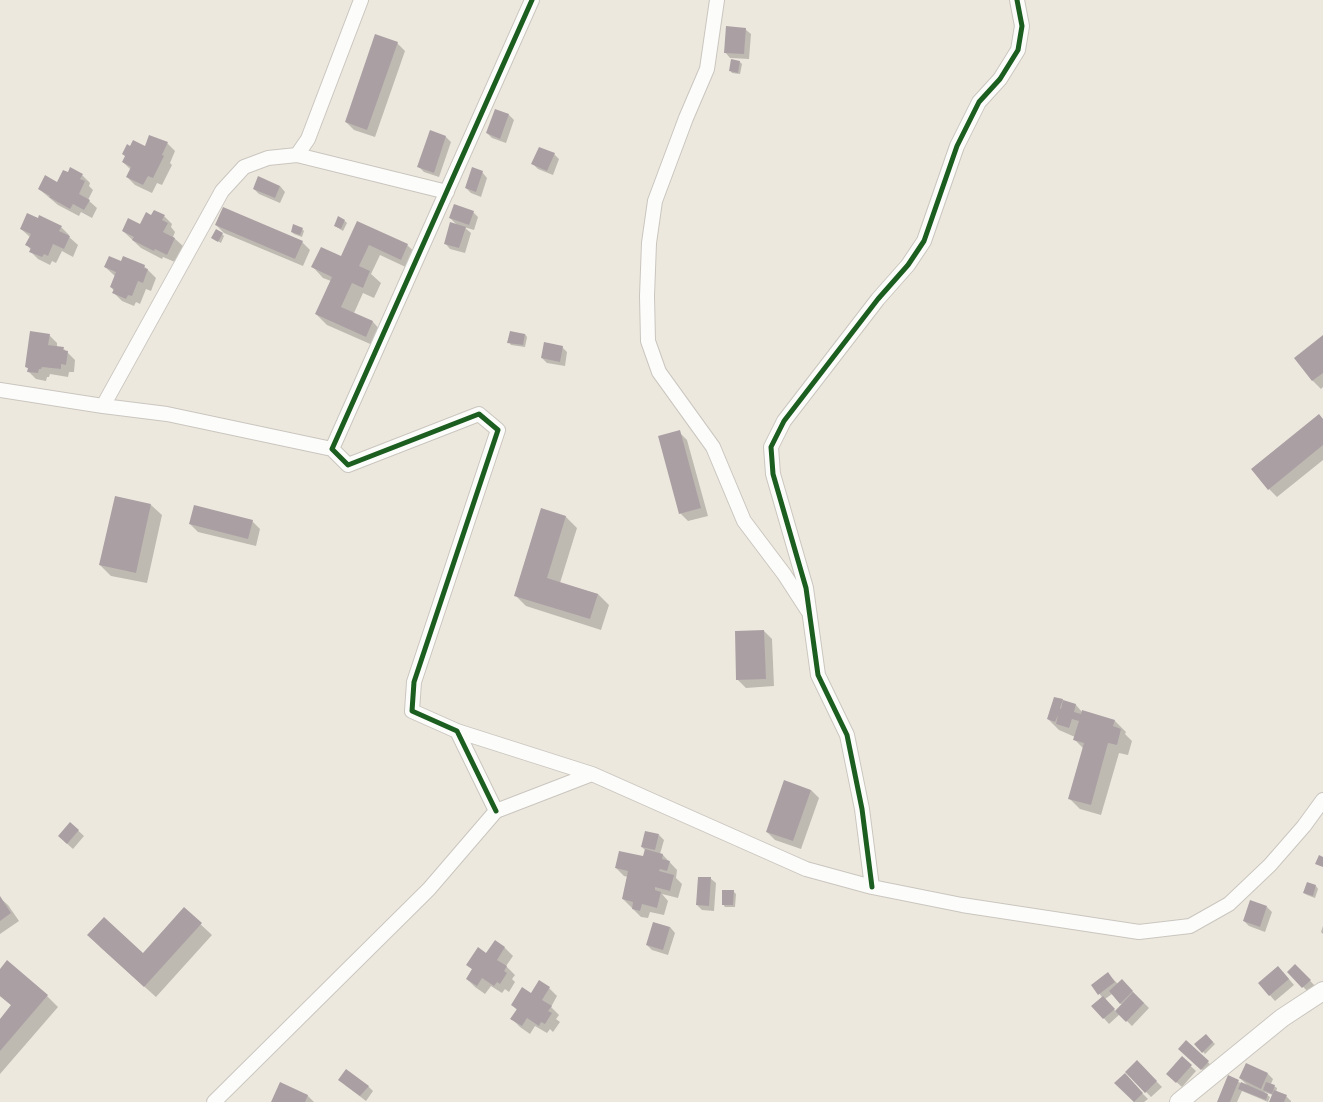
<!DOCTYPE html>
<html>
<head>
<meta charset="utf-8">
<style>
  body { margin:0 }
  canvas { display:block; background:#ede8de }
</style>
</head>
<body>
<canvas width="1323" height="1102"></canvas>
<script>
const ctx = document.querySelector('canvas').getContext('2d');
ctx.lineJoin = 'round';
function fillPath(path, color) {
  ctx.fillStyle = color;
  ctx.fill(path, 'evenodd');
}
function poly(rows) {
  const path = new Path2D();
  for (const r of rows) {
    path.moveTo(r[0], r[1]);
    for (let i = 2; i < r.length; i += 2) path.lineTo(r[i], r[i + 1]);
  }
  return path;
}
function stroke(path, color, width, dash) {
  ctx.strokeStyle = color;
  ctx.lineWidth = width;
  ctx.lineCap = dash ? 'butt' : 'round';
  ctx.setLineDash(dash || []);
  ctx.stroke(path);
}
const shadow = poly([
  [745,29,751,34,749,59,730,58,725,52],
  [397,43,405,51,375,137,354,130,346,122],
  [740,62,742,64,740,74,732,73,730,70],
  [495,110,509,115,514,120,506,143,492,138,487,133],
  [431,132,446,137,451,142,439,177,424,172,419,167],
  [167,143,175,151,170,163,172,165,162,185,157,183,152,193,135,185,127,177,131,170,123,162,131,147,145,148],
  [554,154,559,159,553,175,538,169,533,164],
  [482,172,487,178,481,197,471,193,466,188],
  [68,173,82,175,90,183,89,186,93,190,88,200,97,208,92,218,81,212,79,216,58,205,39,189,58,183],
  [280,186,285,192,280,203,259,194,254,189],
  [154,211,164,216,172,224,171,227,175,232,173,237,183,246,175,262,163,257,162,259,141,248,123,231,140,226,152,216],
  [473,212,478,217,474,230,464,227,471,233,465,253,450,249,445,243,457,225,450,218],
  [345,221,347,223,343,231,335,226],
  [358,222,407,245,418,255,412,270,380,255,371,274,381,283,374,298,363,293,354,313,373,322,383,333,377,347,327,325,316,314,331,281,323,278,313,267,342,258],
  [216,225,302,242,310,250,303,266,224,233],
  [61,227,69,235,68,236,78,245,73,257,62,251,56,263,52,261,50,265,38,259,30,251,31,250,27,245,30,237,21,229],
  [302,229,304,231,302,237,294,234,292,232],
  [222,234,224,236,221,243,213,238],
  [144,266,156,278,151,291,146,289,140,304,136,302,134,306,122,301,114,293,114,291,111,287,115,276,105,267],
  [525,334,527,337,525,347,511,345,509,342],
  [49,335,57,343,57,347,63,348,75,360,74,372,69,372,68,377,50,374,49,377,47,377,46,381,36,379,28,371,29,369,26,367],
  [1323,336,1323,387,1321,389,1313,381,1295,358],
  [562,347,567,352,565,366,547,363,542,358],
  [1323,420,1323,460,1277,497,1269,489],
  [679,432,687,440,708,516,688,521,680,513],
  [151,505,162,515,147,583,111,576,100,565],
  [541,510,566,517,577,528,560,583,598,594,609,605,601,630,526,606,515,595],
  [252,521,260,529,256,546,198,532,190,524],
  [764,631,772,639,774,686,746,688,737,679],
  [1062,700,1076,705,1082,712,1115,721,1126,732,1125,734,1132,741,1128,755,1119,753,1101,815,1080,809,1069,798,1084,749,1074,739,1075,737,1059,730,1048,719],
  [811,790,819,798,801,849,775,840,767,832],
  [70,823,84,836,73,849,64,841],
  [659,835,664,840,660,854,663,855,677,870,676,878,682,884,678,898,662,894,668,901,664,915,650,912,648,918,641,917,623,899,628,877,624,876,616,868,644,858,645,850,642,847],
  [710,878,716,883,714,911,702,910,697,905],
  [1316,886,1318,889,1315,898,1307,895,1304,893],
  [733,891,736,894,735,907,725,907,723,904],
  [0,898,8,905,19,921,0,934],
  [1267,907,1272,912,1265,932,1249,926,1244,921],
  [184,909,212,935,156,997,99,946,143,954],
  [1323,926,1323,934,1321,932],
  [670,927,675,933,668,955,652,950,647,945],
  [495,942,505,948,513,956,506,966,515,975,512,979,515,982,509,992,505,989,502,993,491,986,485,994,475,987,467,979,473,970,467,965,487,954],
  [1295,965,1315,986,1308,992,1289,972],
  [0,970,47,996,58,1007,0,1074,0,1020,12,1006,0,996],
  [1283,972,1294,985,1275,1001,1259,983],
  [1108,974,1118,984,1127,986,1149,1008,1132,1026,1120,1014,1109,1024,1093,1006,1102,997,1093,986],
  [1112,994,1122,1005,1116,1012,1105,999],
  [539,981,549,988,557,996,551,1007,559,1015,556,1019,560,1022,553,1032,550,1029,547,1033,535,1026,530,1034,520,1027,512,1019,517,1010,512,1005,531,994],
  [1206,1035,1215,1044,1205,1054,1196,1044],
  [1186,1041,1213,1067,1207,1074,1185,1054],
  [1182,1058,1196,1071,1182,1087,1173,1079],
  [1137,1062,1162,1087,1151,1097,1127,1072],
  [1246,1064,1268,1074,1273,1079,1271,1084,1277,1088,1276,1092,1286,1096,1291,1101,1291,1102,1271,1102,1273,1095,1264,1092,1270,1097,1268,1102,1242,1091,1237,1102,1218,1102,1228,1077,1249,1087,1240,1078],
  [1124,1075,1148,1099,1144,1102,1134,1102,1116,1083],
  [345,1085,368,1086,373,1091,366,1101],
  [307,1095,314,1102,272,1102]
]);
const building = poly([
  [726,26,746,28,744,54,724,53],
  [375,34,398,42,367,130,345,122],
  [731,59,740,61,738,73,729,71],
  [495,109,509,114,500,139,486,133],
  [430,130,446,136,434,173,417,167],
  [149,135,168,142,162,155,164,156,153,178,148,176,143,185,126,177,131,167,122,162,125,156,122,154,127,144,130,146,133,140,145,146],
  [539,147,555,153,547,171,531,164],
  [70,167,83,174,80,179,85,181,79,194,90,200,84,210,73,204,70,209,49,197,50,196,38,189,45,175,57,182,63,170,68,172],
  [472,167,483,171,476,192,465,188],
  [258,176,280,186,275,198,253,189],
  [454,204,474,211,469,225,449,218],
  [223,207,303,241,295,259,215,225],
  [154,210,165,215,162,220,168,223,163,232,175,238,167,255,155,249,154,251,132,240,134,237,122,231,128,218,140,224,146,212,151,215],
  [27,213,38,218,39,215,62,226,59,231,70,236,64,249,53,244,48,256,44,254,42,257,29,252,31,248,25,245,31,234,20,229],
  [338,216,345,220,341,229,334,226],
  [357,221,408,244,401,260,369,245,359,266,370,271,363,288,352,283,341,307,373,321,366,337,315,314,332,277,311,267,321,247,341,256],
  [450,222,466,227,459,248,444,244],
  [293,224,303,228,300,235,291,232],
  [216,229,223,233,218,242,211,238],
  [109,256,121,261,123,256,145,265,144,268,148,269,143,283,138,281,132,296,128,295,126,299,112,293,114,289,110,287,116,272,104,267],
  [30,331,50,334,48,345,64,347,63,350,68,351,66,365,61,364,61,369,42,367,41,369,39,369,38,373,27,372,28,368,25,367],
  [510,331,525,334,523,345,507,343],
  [1323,335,1323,373,1312,381,1294,358],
  [544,342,563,346,560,362,541,358],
  [1319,414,1323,419,1323,445,1268,490,1251,469],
  [680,430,701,508,679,514,658,436],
  [115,496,151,504,136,573,99,565],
  [194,505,253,520,248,539,189,524],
  [541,508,566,516,547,578,598,594,590,619,514,596],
  [764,630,766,679,736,680,735,631],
  [1054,697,1063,699,1060,708,1061,709,1063,700,1076,704,1074,712,1081,714,1082,710,1115,720,1113,726,1121,729,1117,745,1108,743,1091,805,1068,799,1084,743,1073,740,1079,721,1072,719,1069,728,1056,724,1058,715,1055,722,1047,719],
  [784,780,811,790,793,841,766,832],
  [70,822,79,830,67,844,58,836],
  [645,831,659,834,655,850,641,847],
  [645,849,663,854,662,859,670,861,667,871,660,869,659,871,674,875,670,891,655,887,655,890,661,892,657,908,642,904,640,911,632,909,633,902,622,899,628,871,615,868,619,851,643,856],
  [1319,855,1323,857,1323,867,1315,864],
  [698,877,711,877,709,906,696,905],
  [1307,882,1316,885,1313,896,1303,893],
  [722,890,734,890,733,905,722,905],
  [0,896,11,913,0,921],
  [1250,900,1267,906,1260,927,1243,921],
  [184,907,202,923,144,987,87,935,104,917,143,953],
  [653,922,670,927,663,950,646,945],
  [495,940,505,947,497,960,507,966,504,971,507,973,500,984,497,982,494,986,482,978,477,986,466,979,472,969,466,965,478,947,486,953],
  [7,960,48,995,0,1051,0,1019,11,1005,0,996,0,969],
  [1295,964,1311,980,1302,988,1287,972],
  [1278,966,1289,979,1269,996,1258,983],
  [1108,972,1115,982,1098,995,1091,985],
  [1122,979,1133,991,1120,1004,1109,991],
  [539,980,550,987,542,1000,552,1006,548,1011,552,1013,545,1024,541,1022,539,1026,527,1018,522,1026,510,1019,517,1009,511,1005,522,987,531,993],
  [1133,992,1144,1003,1126,1022,1115,1011],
  [1103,996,1115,1009,1103,1019,1091,1006],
  [1206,1034,1213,1042,1202,1053,1194,1044],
  [1186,1040,1209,1061,1201,1070,1178,1049],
  [1182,1056,1192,1065,1176,1083,1166,1074],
  [1137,1060,1157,1081,1145,1093,1125,1072],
  [1246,1063,1268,1073,1261,1089,1239,1078],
  [346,1069,369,1086,360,1096,338,1080],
  [1125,1073,1143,1093,1134,1102,1114,1083],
  [1228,1075,1239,1080,1230,1102,1217,1102],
  [280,1082,308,1095,305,1102,271,1102],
  [1241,1082,1268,1094,1266,1100,1238,1089],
  [1266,1082,1275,1085,1272,1094,1263,1090],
  [1274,1090,1287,1095,1284,1102,1269,1102]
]);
const minor = poly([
  [717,0,707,69,686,118,655,201,649,243,647,296,648,341,659,372,713,447,744,521,784,574,808,611],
  [297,155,447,192],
  [0,390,103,406,167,414,332,449],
  [103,406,222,191,244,167,268,158,297,155,308,139,361,0],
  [457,731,592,774,806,869,872,887,962,905,1139,932,1190,926,1229,904,1270,865,1304,826,1323,800],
  [496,811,457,731,412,711,414,682,498,430,479,414,348,465,332,449,532,0],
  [872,887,862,809,847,735,818,675,806,588,773,474,771,447,784,421,878,299,908,265,924,241,957,146,979,102,1000,79,1018,50,1022,26,1017,0],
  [214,1102,429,889,496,811,592,774]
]);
const tertiary = poly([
  [1179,1102,1282,1018,1323,991]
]);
const cycleway = poly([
  [496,811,457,731,412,711,414,682,498,430,479,414,348,465,332,449,532,0],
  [872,887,862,809,847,735,818,675,806,588,773,474,771,447,784,421,878,299,908,265,924,241,957,146,979,102,1000,79,1018,50,1022,26,1017,0]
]);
fillPath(shadow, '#0003');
fillPath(building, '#aaa0a4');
stroke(minor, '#cac6bf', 16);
stroke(tertiary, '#cac6bf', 20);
stroke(minor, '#fcfcfa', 14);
stroke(tertiary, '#fcfcfa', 18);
stroke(cycleway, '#1b5e20', 5);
</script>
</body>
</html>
